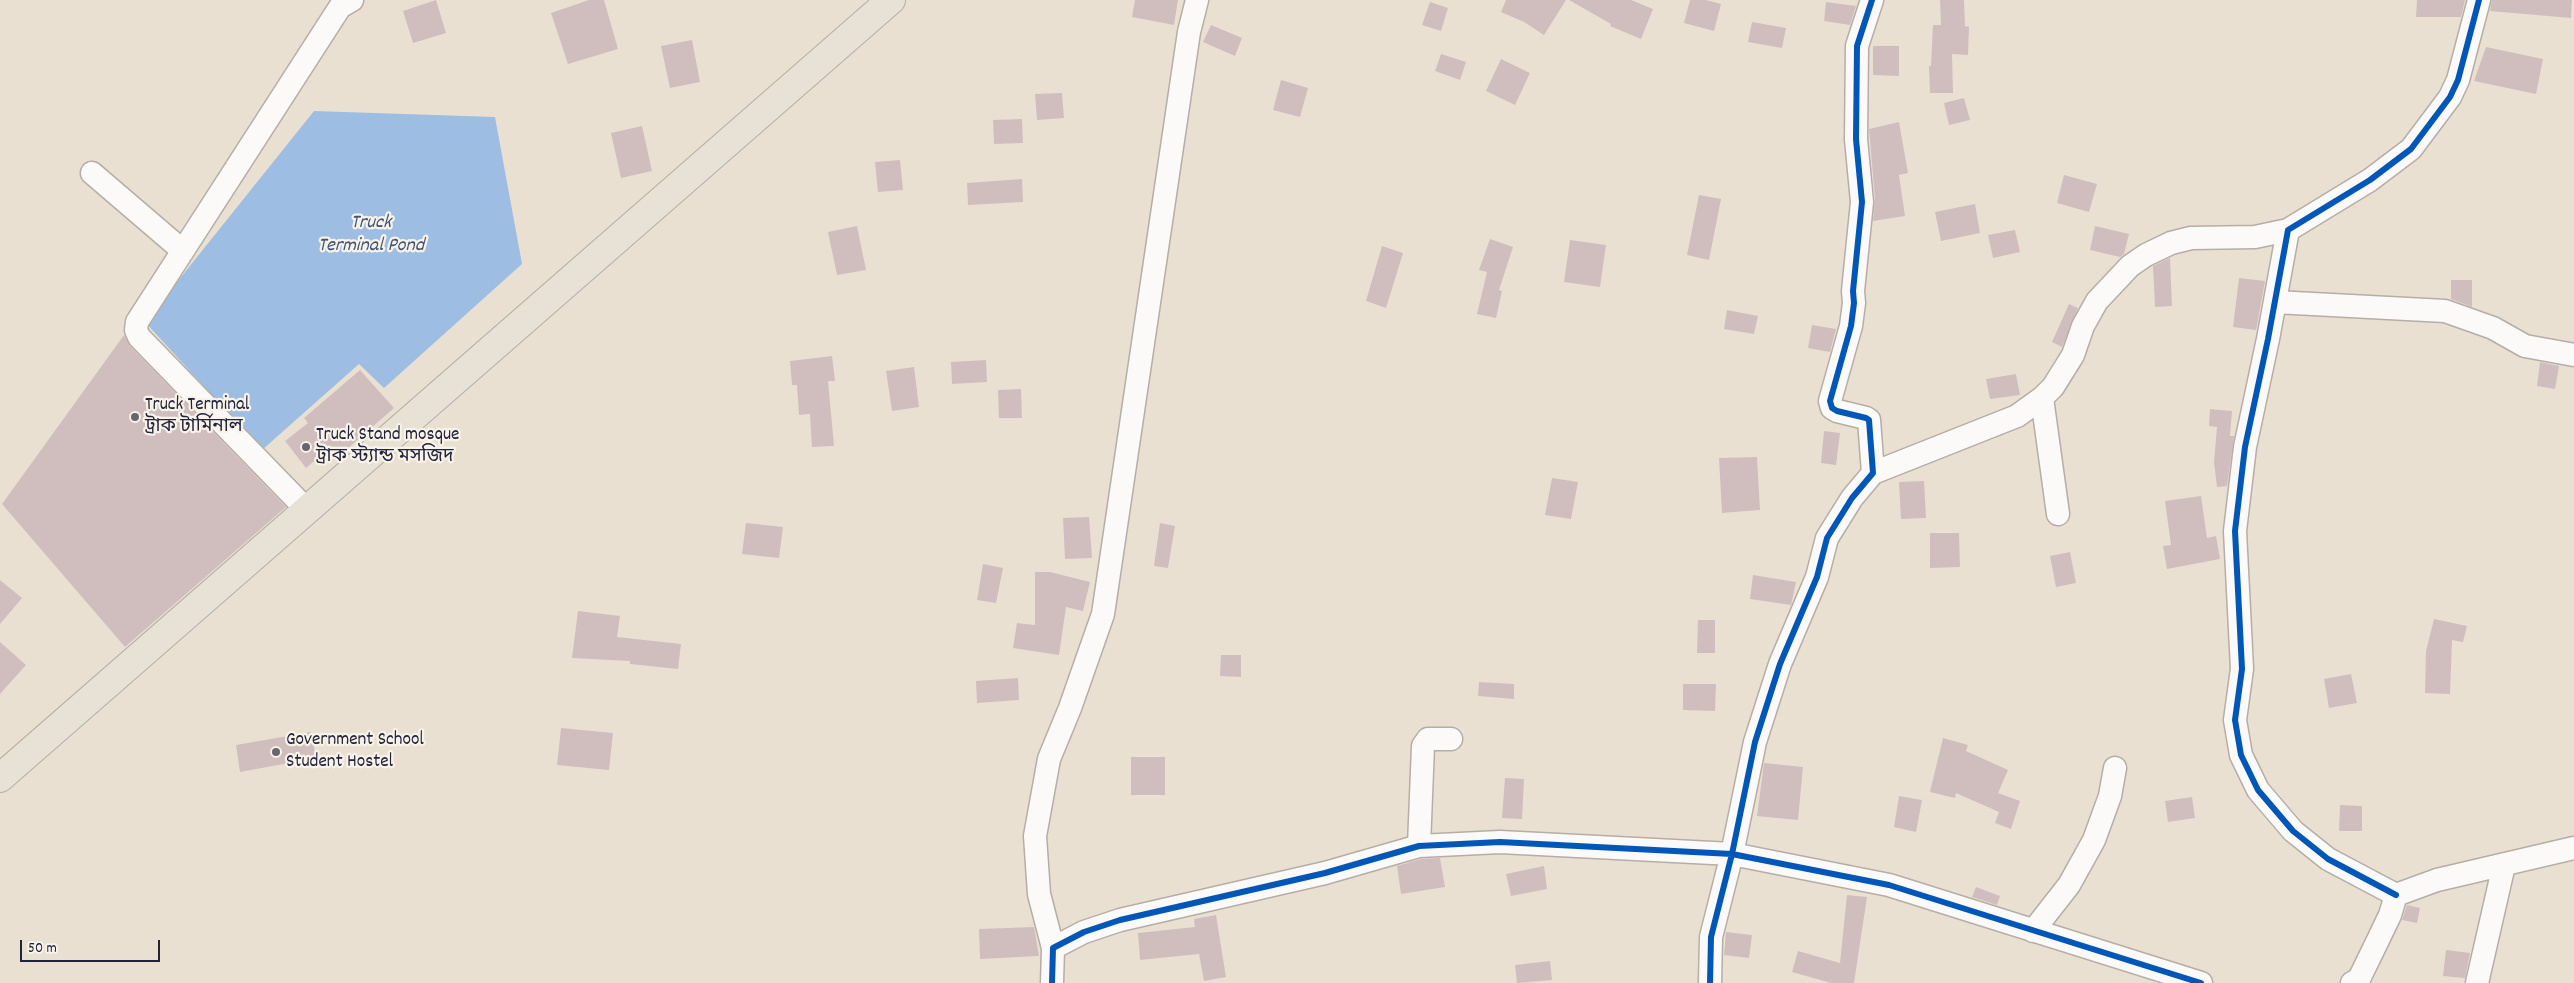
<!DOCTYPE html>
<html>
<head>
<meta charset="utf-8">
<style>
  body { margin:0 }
  #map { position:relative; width:2574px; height:983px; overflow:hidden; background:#eae0d2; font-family:Dekko,sans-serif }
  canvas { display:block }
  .scale { position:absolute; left:20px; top:940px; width:140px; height:22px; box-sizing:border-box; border:2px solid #22223b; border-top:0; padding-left:6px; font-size:15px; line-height:18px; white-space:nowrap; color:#22223b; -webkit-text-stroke:4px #f7f3e8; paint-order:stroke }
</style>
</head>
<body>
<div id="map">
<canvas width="2574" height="983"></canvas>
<div class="scale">50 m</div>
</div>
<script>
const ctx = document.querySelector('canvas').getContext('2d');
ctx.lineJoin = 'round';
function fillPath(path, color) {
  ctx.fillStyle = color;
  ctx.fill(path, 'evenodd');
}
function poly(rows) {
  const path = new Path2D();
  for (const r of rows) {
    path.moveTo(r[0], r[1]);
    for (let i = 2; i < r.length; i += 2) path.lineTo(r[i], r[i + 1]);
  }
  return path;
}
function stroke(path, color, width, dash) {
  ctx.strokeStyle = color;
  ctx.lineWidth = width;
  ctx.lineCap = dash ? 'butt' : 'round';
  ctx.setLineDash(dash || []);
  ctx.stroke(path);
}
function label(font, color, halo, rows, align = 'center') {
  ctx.font = font + ' Dekko,"Noto Sans Bengali",sans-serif';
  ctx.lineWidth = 4.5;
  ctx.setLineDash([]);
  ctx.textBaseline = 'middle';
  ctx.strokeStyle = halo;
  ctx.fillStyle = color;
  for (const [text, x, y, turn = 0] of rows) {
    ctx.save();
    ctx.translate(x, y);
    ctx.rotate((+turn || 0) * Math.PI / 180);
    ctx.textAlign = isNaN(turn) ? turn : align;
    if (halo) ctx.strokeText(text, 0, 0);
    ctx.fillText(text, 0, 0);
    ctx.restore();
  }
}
const water = poly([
  [314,111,495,117,522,264,384,388,359,364,262,450,145,322]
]);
const building = poly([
  [436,0,446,33,413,43,403,11],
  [589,0,604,0,618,49,568,64,551,13],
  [1135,0,1178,0,1174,25,1132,17],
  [1506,0,1566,0,1544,35,1524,22,1501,12],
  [1569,0,1631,0,1653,9,1641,39,1610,26,1611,24],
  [1690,0,1706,0,1721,4,1714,31,1684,23],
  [1940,0,1964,0,1965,26,1969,27,1968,55,1952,54,1953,93,1930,93,1929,66,1931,66,1933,25,1941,25],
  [2417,0,2465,0,2461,17,2416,17],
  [2492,0,2572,0,2571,18,2490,11],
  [1430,2,1448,8,1441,31,1422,25],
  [1826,2,1856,6,1850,25,1824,21],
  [1752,22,1786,28,1782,48,1748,42],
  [1211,25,1242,38,1235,56,1203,42],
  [692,40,700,82,670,88,661,46],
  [1873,46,1899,46,1899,76,1873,75],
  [2486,47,2543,59,2536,94,2474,81],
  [1441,54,1466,62,1460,80,1435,71],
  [1501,59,1530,73,1515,105,1486,91],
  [1281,80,1308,88,1300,117,1273,110],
  [1062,93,1064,118,1037,120,1035,94],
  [1964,98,1970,120,1949,125,1944,103],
  [1022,119,1023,143,994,144,993,120],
  [1899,122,1908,173,1899,175,1905,216,1873,221,1875,199,1869,129],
  [642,126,652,171,621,178,611,133],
  [900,160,903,190,878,192,875,162],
  [2064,175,2097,184,2089,212,2057,203],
  [1022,179,1023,202,968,205,967,183],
  [1699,195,1721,199,1709,260,1687,255],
  [1975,204,1980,233,1941,241,1935,212],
  [857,226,866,270,837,275,828,232],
  [2095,226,2129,234,2124,254,2120,257,2090,250],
  [2015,230,2020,252,1993,258,1988,235],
  [1490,239,1513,247,1499,290,1502,291,1496,318,1477,314,1487,272,1479,270],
  [1570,240,1606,245,1600,287,1564,282],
  [1382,246,1403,253,1386,308,1366,301],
  [2170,258,2172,306,2155,307,2153,266],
  [2239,278,2265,281,2256,330,2233,327],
  [2451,280,2472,280,2472,307,2451,299],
  [2069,304,2078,308,2062,347,2052,342],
  [1727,310,1758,316,1754,334,1724,329],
  [1812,325,1836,329,1830,352,1808,348],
  [124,335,130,346,286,507,125,647,2,504],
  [832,356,835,381,828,381,834,446,812,447,810,414,799,415,797,385,792,385,790,361],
  [986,360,987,382,952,384,951,362],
  [2540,362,2559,366,2555,389,2537,386],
  [914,367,919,407,892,411,886,371],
  [360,370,394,408,338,457,330,448,306,468,285,441,308,423,304,418],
  [2016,374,2020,395,1990,399,1986,379],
  [1021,389,1022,418,999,418,998,390],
  [2210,409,2232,411,2230,436,2234,436,2227,486,2217,487,2214,462,2217,427,2209,426],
  [1824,431,1840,433,1836,465,1821,463],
  [1757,457,1760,510,1722,513,1719,458],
  [1552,478,1578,482,1571,519,1545,515],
  [1924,481,1926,518,1901,519,1899,482],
  [2201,496,2207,538,2216,536,2220,559,2167,569,2163,546,2171,545,2165,501],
  [1089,517,1092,558,1065,559,1063,518],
  [746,523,783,527,779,558,742,554],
  [1160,523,1175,526,1168,568,1154,566],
  [1930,533,1959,533,1960,567,1930,568],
  [2070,552,2076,583,2056,587,2050,556],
  [983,564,1003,568,996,603,977,600],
  [1035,572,1050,572,1090,582,1083,611,1066,607,1059,655,1013,648,1017,623,1035,625],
  [1753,575,1796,582,1791,605,1750,599],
  [0,580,22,598,0,624],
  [578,611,620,616,617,637,681,644,678,669,630,664,630,661,572,658],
  [2434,619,2467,626,2463,642,2452,640,2450,694,2425,693,2426,651],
  [1698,620,1715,620,1715,653,1697,653],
  [0,642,26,665,0,694],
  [1221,655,1241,655,1241,677,1220,676],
  [2351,674,2357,703,2329,708,2324,679],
  [1018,678,1019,700,977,703,976,681],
  [1479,682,1514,684,1514,699,1478,696],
  [1683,684,1716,684,1715,711,1683,710],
  [561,728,613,733,609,770,557,765],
  [311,732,316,758,240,772,236,745],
  [1943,738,1968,745,1966,751,2008,770,1998,793,2020,801,2011,829,1995,823,1999,812,1956,793,1955,798,1930,792],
  [1131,757,1165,757,1165,795,1131,795],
  [1764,763,1803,767,1798,820,1757,816],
  [1505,778,1524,779,1522,819,1502,818],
  [1899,796,1922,800,1916,832,1894,827],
  [2192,797,2195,818,2168,822,2165,801],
  [2340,805,2362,806,2362,831,2339,831],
  [1440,858,1445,887,1401,894,1397,866,1421,859],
  [1544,866,1547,889,1511,896,1506,874],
  [1976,887,2000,896,1997,905,1972,897],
  [1847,895,1867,897,1854,983,1831,983,1792,972,1798,951,1840,963],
  [2407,905,2420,908,2417,923,2402,920],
  [1216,915,1226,977,1204,981,1199,954,1140,960,1138,933,1195,927,1194,919],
  [1034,927,1039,956,980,959,979,929],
  [1726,932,1752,935,1749,958,1724,955],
  [2446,950,2470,953,2465,978,2443,976],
  [1550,961,1552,980,1517,983,1515,965]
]);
const minor = poly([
  [92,173,183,251],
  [2275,302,2445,311,2493,328,2525,346,2574,355],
  [2042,398,2058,514],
  [1873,473,2017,416,2042,398,2053,387,2073,355,2083,326,2097,301,2130,266,2146,255,2171,243,2191,238,2255,237,2288,230],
  [306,509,139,337,136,330,137,322,340,7,352,0],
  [1419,846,1423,746,1428,739,1451,739],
  [2396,895,2328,859,2293,831,2258,790,2241,755,2235,720,2242,669,2235,531,2245,447,2268,339,2288,230,2370,180,2411,149,2450,97,2458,80,2479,0],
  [2033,931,2069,885,2094,840,2110,796,2115,768],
  [1053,948,1039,894,1035,836,1049,759,1070,708,1103,614,1189,32,1197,0],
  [1052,983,1053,948,1084,932,1120,920,1325,873,1419,846,1500,842,1732,854,1889,885,2201,983],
  [1710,983,1711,937,1732,854,1755,742,1780,664,1817,577,1827,538,1852,498,1873,473,1869,420,1866,418,1837,411,1832,408,1830,401,1851,326,1854,303,1853,291,1862,202,1856,139,1857,46,1872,0],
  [2352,983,2359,979,2378,940,2390,915,2396,895,2437,880,2574,848],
  [2477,983,2504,865]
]);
const highway = poly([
  [0,778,891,0]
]);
const cycleway = poly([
  [2396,895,2328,859,2293,831,2258,790,2241,755,2235,720,2242,669,2235,531,2245,447,2268,339,2288,230,2370,180,2411,149,2450,97,2458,80,2479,0],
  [1052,983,1053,948,1084,932,1120,920,1325,873,1419,846,1500,842,1732,854,1889,885,2201,983],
  [1710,983,1711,937,1732,854,1755,742,1780,664,1817,577,1827,538,1852,498,1873,473,1869,420,1866,418,1837,411,1832,408,1830,401,1851,326,1854,303,1853,291,1862,202,1856,139,1857,46,1872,0]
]);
const markers = [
  [135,417,5,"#686470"],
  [306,447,5,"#686470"],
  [276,752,5,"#686470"]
];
const poiNames = [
  ["Truck Terminal",145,406],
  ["ট্রাক টার্মিনাল",145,428],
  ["Truck Stand mosque",316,436],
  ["ট্রাক স্ট্যান্ড মসজিদ",316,458],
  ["Government School",286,741],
  ["Student Hostel",286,763]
];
const waterNames = [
  ["Truck",371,224],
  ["Terminal Pond",371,247]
];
fillPath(water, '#9dbee2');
fillPath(building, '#d0bebf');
stroke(minor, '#b4aea7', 25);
stroke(highway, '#b4aea7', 30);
stroke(minor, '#fcfaf8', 22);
stroke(highway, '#e8e1d5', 28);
stroke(cycleway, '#0057b8', 6);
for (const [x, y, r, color] of markers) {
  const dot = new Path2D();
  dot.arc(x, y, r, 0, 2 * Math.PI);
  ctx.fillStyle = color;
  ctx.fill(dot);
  stroke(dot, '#f7f3e8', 2);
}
label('19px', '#22223b', '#f7f3e8', poiNames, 'left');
label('italic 20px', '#425378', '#f7f3e8', waterNames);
</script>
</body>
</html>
